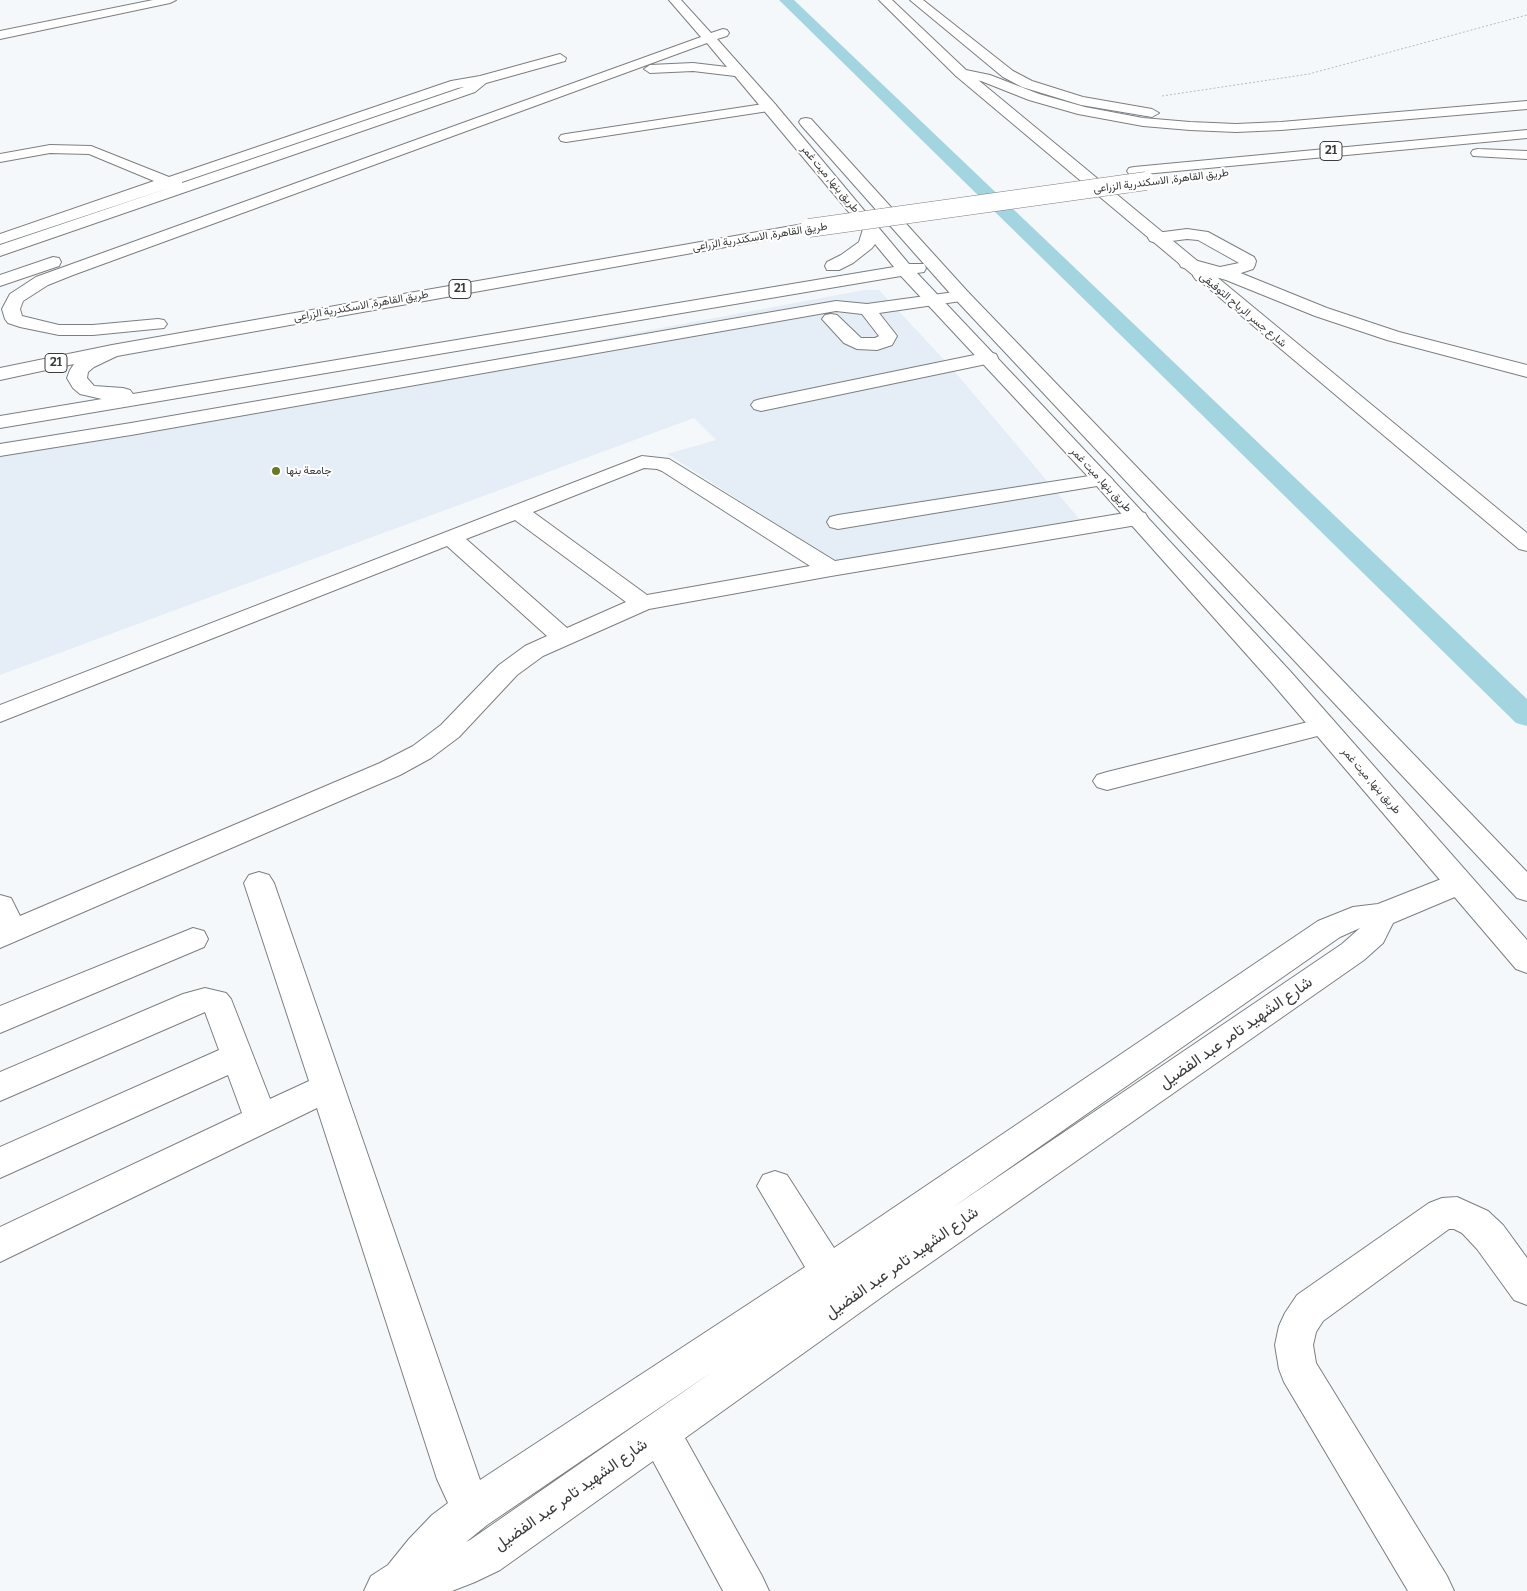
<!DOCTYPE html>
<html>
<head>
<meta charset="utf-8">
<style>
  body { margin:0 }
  canvas { display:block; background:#f5f8fa }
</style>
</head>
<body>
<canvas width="1527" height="1591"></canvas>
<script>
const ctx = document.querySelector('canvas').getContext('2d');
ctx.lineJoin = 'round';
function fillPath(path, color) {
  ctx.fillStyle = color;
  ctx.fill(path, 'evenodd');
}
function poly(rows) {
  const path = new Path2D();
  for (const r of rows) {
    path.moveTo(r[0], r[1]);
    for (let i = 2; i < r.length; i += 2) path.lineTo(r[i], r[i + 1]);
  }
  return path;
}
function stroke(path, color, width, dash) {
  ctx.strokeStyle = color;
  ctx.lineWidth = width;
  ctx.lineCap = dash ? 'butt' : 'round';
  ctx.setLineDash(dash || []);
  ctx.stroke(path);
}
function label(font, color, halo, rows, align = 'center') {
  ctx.font = font + ' Bitter,Vazirmatn,serif';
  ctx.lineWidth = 4;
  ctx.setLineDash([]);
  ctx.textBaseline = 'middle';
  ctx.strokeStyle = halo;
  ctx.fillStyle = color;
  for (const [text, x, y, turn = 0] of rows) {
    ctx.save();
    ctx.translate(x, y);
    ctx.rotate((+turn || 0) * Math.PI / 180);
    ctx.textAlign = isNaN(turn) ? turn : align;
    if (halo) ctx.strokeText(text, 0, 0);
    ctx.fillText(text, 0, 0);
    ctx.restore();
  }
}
const built = poly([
  [864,290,879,290,950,366,1087,528,836,562,667,454,716,440,694,418,0,675,0,442,223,410]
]);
const canal = poly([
  [779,0,794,0,1527,699,1527,726,1516,723,779,0]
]);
const path = poly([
  [1162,96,1309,74,1527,15]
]);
const minor = poly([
  [153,0,176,0,170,3,0,39,0,31,153,0],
  [910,0,923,0,1013,71,1032,81,1083,97,1152,109,1159,113,1152,117,1081,105,1022,87,1003,77,910,0],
  [560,54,566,58,565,61,486,83,475,92,0,256,0,245,169,188,0,244,0,234,154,181,89,154,50,153,0,162,0,154,50,145,91,146,169,177,451,81,480,76,560,54],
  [464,87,182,183,182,182,458,88,464,87],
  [770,103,775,104,777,107,775,110,566,142,561,141,559,138,561,135,566,134,770,103],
  [1187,229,1208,232,1254,257,1256,261,1255,265,1253,269,1241,273,1202,281,1196,280,1193,276,1196,272,1239,263,1198,240,1187,239,1156,243,1150,241,1148,238,1150,235,1156,233,1187,229],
  [962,291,968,292,971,296,968,300,879,313,897,336,892,345,877,350,857,349,844,343,822,319,825,315,831,314,837,315,861,338,875,338,879,336,862,314,836,311,131,435,0,456,0,444,131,423,836,301,867,304,962,291],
  [989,352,996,354,998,358,996,362,761,411,754,409,751,405,754,401,761,399,989,352],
  [642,456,669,459,835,561,1137,511,1145,513,1148,518,1145,523,1137,525,831,576,649,609,543,656,517,675,459,737,431,758,400,775,0,948,0,895,11,898,20,916,380,763,413,746,441,725,499,665,525,646,547,636,447,546,0,722,0,705,642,456],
  [644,468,657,469,662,471,810,566,647,595,533,512,644,468],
  [515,520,626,602,567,628,466,539,515,520],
  [1102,474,1109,476,1113,480,1109,484,838,529,830,527,827,522,830,517,838,515,1102,474],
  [1324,718,1333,720,1337,726,1333,732,1107,790,1097,787,1093,781,1097,775,1107,772,1324,718],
  [259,872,269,875,274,883,480,1480,805,1267,757,1186,763,1175,775,1171,787,1175,834,1248,1318,921,1353,907,1378,904,1459,872,1469,875,1474,883,1469,891,1393,923,1383,943,1364,960,893,1289,685,1438,762,1576,769,1591,723,1591,653,1461,500,1570,475,1582,452,1591,364,1591,371,1576,388,1565,409,1539,432,1515,448,1503,437,1479,317,1108,0,1262,0,1227,242,1113,228,1075,0,1178,0,1147,219,1050,205,1012,0,1101,0,1072,183,994,205,988,226,993,231,999,270,1099,309,1081,244,883,249,875,259,872],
  [1360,928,1342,944,952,1208,1340,937,1360,928],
  [712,1372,470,1540,466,1542,487,1525,712,1372],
  [193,928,204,931,208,939,204,947,0,1033,0,1006,193,928],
  [1457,1197,1488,1211,1503,1225,1527,1258,1527,1305,1514,1300,1477,1249,1462,1233,1454,1229,1449,1229,1323,1321,1316,1332,1313,1345,1316,1363,1447,1576,1454,1591,1408,1591,1284,1382,1279,1369,1275,1345,1279,1326,1285,1313,1297,1295,1429,1203,1442,1198,1457,1197]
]);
const major = poly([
  [879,0,892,0,966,70,1527,533,1527,551,1519,549,956,76,879,0]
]);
const highway = poly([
  [669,0,681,0,711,33,723,29,727,30,729,33,727,36,717,39,775,104,909,264,924,264,926,268,924,272,917,273,1109,476,1290,671,1527,940,1527,973,1516,969,1272,683,1095,484,901,276,0,428,0,416,102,399,80,394,73,388,67,378,70,370,74,364,0,380,0,368,112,345,809,223,815,225,817,228,815,231,117,356,94,367,88,372,87,378,94,386,123,388,130,390,133,394,894,267,875,244,872,248,853,263,839,270,827,270,825,266,827,262,841,255,859,242,863,229,735,76,693,71,650,73,644,69,650,65,693,63,727,67,707,43,73,275,48,285,23,301,20,309,22,316,59,325,93,325,158,319,164,320,167,324,164,328,93,335,59,335,20,327,8,323,5,319,2,309,10,294,36,277,701,37,669,0],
  [961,69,990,75,1039,94,1085,107,1143,118,1190,122,1236,124,1281,122,1527,101,1527,109,1281,130,1236,132,1190,130,1143,126,1078,114,1029,100,981,81,956,76,954,73,956,70,961,69],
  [806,118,811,119,968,292,1527,872,1527,901,1517,898,956,300,801,125,799,122,801,119,806,118],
  [1527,130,1527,138,1134,175,1129,174,1127,171,1129,168,1134,167,1527,130],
  [1478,149,1527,151,1527,159,1473,156,1471,153,1473,150,1478,149],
  [53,257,59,258,61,262,59,266,0,286,0,275,53,257],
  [1187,258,1238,272,1327,308,1399,332,1527,365,1527,377,1387,340,1315,316,1226,280,1181,267,1179,263,1181,259,1187,258]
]);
const highwayBridge = poly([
  [809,228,1146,181]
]);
const markers = [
  [276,471,5,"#6b7825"]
];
const farStreetnames = [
  ["طريق بنها, ميت غمر",830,179,50],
  ["طريق القاهرة, الاسكندرية الزراعى",1161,181,-7],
  ["طريق القاهرة, الاسكندرية الزراعى",760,237,-9],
  ["طريق القاهرة, الاسكندرية الزراعى",361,306,-10],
  ["شارع جسر الرياح التوفيقى",1243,310,40],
  ["طريق بنها, ميت غمر",1101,480,47],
  ["طريق بنها, ميت غمر",1371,781,49]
];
const farPoinames = [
  ["جامعة بنها",286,471]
];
const shields = [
  [1331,151,22],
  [460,289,22],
  [56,363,22]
];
const shieldNames = [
  ["21",1331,151],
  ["21",460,289],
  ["21",56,363]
];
const nearStreetnames = [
  ["شارع الشهيد تامر عبد الفضيل",1236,1033,-35],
  ["شارع الشهيد تامر عبد الفضيل",902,1263,-35],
  ["شارع الشهيد تامر عبد الفضيل",571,1495,-35]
];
fillPath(built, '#e5eef6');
fillPath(canal, '#a3d5e0');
stroke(minor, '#7c7f81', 2);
stroke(major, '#7c7f81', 2);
stroke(highway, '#7c7f81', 2);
stroke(path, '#b8babc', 1, [2, 2]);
fillPath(minor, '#fff');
fillPath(major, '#fff');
fillPath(highway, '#fff');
stroke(highwayBridge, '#7c7f81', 19, []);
stroke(highwayBridge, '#fff', 18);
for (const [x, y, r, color] of markers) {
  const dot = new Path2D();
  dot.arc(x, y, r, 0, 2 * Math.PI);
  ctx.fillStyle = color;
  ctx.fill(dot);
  stroke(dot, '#fff', 2);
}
label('11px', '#3a3b3c', '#fff', farStreetnames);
label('11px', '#3a3b3c', '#fff', farPoinames, 'left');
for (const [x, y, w] of shields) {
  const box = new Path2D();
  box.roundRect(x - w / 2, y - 9.5, w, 19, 4);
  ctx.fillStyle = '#fff';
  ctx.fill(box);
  stroke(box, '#3a3b3c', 1);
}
label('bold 12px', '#3a3b3c', null, shieldNames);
label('16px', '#3a3b3c', '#fff', nearStreetnames);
</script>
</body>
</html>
